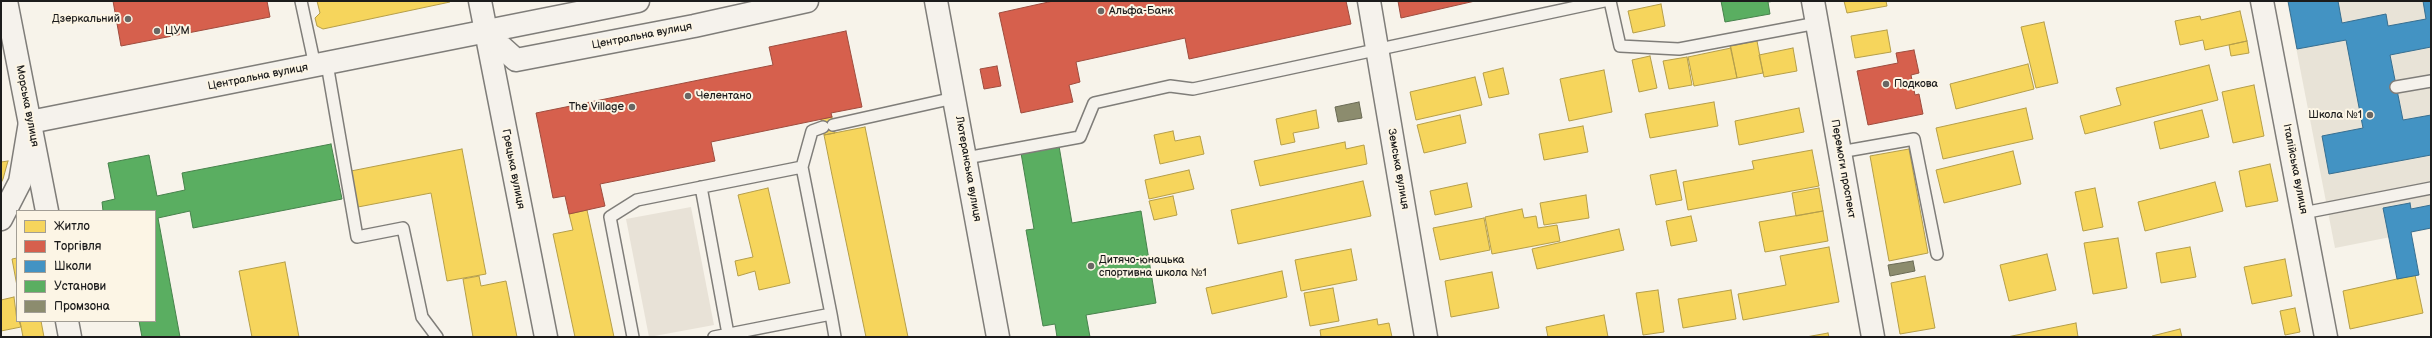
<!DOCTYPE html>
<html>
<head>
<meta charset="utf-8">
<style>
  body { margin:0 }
  #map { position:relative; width:2432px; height:338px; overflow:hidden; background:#f7f3ea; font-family:"Balsamiq Sans",sans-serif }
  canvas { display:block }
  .frame { position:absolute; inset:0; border:2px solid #1c1c1c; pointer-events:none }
  .legend { position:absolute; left:16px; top:210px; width:140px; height:112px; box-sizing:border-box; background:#fcf5e5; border:1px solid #a29e95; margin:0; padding:5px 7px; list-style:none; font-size:12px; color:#1c1c1c }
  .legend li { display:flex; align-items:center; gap:8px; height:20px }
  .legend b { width:20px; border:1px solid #a29e95 }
</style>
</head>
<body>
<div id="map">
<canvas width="2432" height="338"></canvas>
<div class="frame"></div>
<ul class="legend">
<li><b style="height:11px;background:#f6d55c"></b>Житло</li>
<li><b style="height:11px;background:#d6604d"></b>Торгівля</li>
<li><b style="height:11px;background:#4393c3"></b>Школи</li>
<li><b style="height:11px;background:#5aae61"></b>Установи</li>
<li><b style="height:11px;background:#8c8c6e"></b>Промзона</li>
</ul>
</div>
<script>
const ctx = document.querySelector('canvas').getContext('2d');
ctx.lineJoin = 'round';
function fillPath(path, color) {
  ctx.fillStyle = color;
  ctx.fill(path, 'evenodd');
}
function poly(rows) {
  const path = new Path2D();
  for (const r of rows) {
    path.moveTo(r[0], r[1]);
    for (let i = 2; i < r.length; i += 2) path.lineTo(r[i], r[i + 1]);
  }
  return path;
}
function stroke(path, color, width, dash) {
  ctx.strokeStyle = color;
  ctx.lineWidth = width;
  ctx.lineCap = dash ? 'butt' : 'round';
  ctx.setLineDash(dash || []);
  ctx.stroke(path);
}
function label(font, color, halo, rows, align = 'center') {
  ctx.font = font + ' "Balsamiq Sans",sans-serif';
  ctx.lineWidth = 4;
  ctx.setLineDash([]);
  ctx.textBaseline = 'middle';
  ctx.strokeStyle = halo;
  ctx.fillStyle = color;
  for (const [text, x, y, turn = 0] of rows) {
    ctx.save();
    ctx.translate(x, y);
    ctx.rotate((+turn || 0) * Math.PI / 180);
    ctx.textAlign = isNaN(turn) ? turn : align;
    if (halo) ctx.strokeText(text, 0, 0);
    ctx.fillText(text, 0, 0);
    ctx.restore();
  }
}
const built = poly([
  [2287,1,2431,1,2431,229,2335,248]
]);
const green = poly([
  [691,207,714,325,649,337,626,219]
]);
const homes = poly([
  [317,1,450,1,450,2,323,29,317,26,315,18,320,13,317,1],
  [1844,1,1886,1,1887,6,1847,13,1844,1],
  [1661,4,1665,26,1633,33,1628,11,1661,4],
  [2240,11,2247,41,2205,50,2203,40,2180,45,2175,21,2200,16,2201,20,2240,11],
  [2044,22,2058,83,2036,88,2021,27,2044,22],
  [1887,30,1891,52,1855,58,1851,36,1887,30],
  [1757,41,1763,73,1737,78,1730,46,1757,41],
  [2247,41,2249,53,2231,56,2229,45,2247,41],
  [1731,48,1737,78,1694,86,1688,57,1731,48],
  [1793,48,1797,71,1764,77,1759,55,1793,48],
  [1650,56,1657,88,1639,92,1632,60,1650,56],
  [1687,57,1692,85,1669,89,1663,61,1687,57],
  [2028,64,2034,89,1956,109,1950,84,2028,64],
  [2209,65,2218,100,2085,134,2080,116,2121,105,2116,88,2209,65],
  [1503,68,1509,94,1489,98,1483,73,1503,68],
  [1604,70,1612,112,1569,121,1560,79,1604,70],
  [1475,77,1482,105,1416,120,1410,92,1475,77],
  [2254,85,2264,136,2233,143,2222,92,2254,85],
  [1714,102,1718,126,1650,138,1645,114,1714,102],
  [1799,108,1804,132,1739,145,1735,121,1799,108],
  [2026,108,2033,139,1943,159,1936,128,2026,108],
  [1316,110,1319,128,1293,133,1295,142,1281,145,1276,119,1316,110],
  [2202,110,2209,137,2160,149,2154,122,2202,110],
  [1460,115,1466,143,1424,153,1417,125,1460,115],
  [832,117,835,133,824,135,821,119,832,117],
  [1583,126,1588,152,1544,160,1539,134,1583,126],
  [865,127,908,337,866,337,832,175,824,135,865,127],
  [1173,131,1175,141,1200,136,1204,154,1160,164,1154,135,1173,131],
  [1345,142,1346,149,1364,145,1367,164,1260,186,1254,161,1345,142],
  [462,149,486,274,447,281,431,193,358,207,351,171,462,149],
  [1909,149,1928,253,1889,261,1870,156,1909,149],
  [1812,150,1819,186,1688,210,1683,182,1754,169,1752,161,1812,150],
  [2013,151,2021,184,1944,203,1936,170,2013,151],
  [8,161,3,179,1,183,1,162,8,161],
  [2270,164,2278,201,2246,207,2239,171,2270,164],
  [1189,170,1194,189,1149,199,1145,180,1189,170],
  [1676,170,1682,200,1656,205,1650,175,1676,170],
  [1363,181,1371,216,1238,244,1231,210,1363,181],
  [2215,182,2223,211,2145,231,2138,202,2215,182],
  [1467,183,1472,207,1435,215,1430,191,1467,183],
  [768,188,790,283,759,290,755,271,738,276,735,261,753,257,738,195,768,188],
  [1819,188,1823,211,1796,216,1792,193,1819,188],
  [2095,188,2103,227,2083,231,2075,192,2095,188],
  [1586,195,1589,218,1544,225,1540,203,1586,195],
  [1173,196,1177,215,1154,220,1149,201,1173,196],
  [1522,209,1524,218,1536,216,1538,228,1557,225,1560,241,1492,254,1485,217,1522,209],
  [587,210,598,261,614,337,575,337,553,234,573,230,569,214,587,210],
  [1823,211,1828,241,1765,252,1759,222,1823,211],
  [1691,216,1697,241,1671,246,1666,221,1691,216],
  [1484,218,1490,250,1440,260,1433,228,1484,218],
  [1619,229,1624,250,1537,269,1532,249,1619,229],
  [2118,238,2127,288,2093,294,2084,243,2118,238],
  [1829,247,1839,302,1743,320,1738,294,1786,285,1780,256,1829,247],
  [2190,247,2196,277,2161,283,2156,253,2190,247],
  [1351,249,1357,280,1301,291,1295,260,1351,249],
  [2047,254,2056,290,2009,301,2000,265,2047,254],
  [17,258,17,286,12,259,17,258],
  [2285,259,2292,296,2252,304,2244,267,2285,259],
  [285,262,299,337,252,337,239,271,285,262],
  [1282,271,1287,297,1212,314,1206,288,1282,271],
  [1492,272,1499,308,1451,317,1445,281,1492,272],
  [2415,275,2423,313,2350,329,2343,291,2415,275],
  [479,276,481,286,506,281,517,337,473,337,463,279,479,276],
  [1925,276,1935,328,1900,334,1891,283,1925,276],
  [1333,288,1339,321,1310,326,1304,293,1333,288],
  [1658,290,1664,332,1643,335,1636,293,1658,290],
  [1731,290,1736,319,1683,328,1678,299,1731,290],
  [14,297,17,321,19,321,21,327,1,331,1,300,14,297],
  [2295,308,2300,332,2285,335,2280,311,2295,308],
  [1604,315,1608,337,1548,337,1546,327,1604,315],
  [1377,319,1378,325,1389,323,1392,337,1321,337,1320,330,1377,319],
  [20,321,41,321,44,337,23,337,20,321],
  [2076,323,2078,337,2007,337,2076,323],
  [2180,329,2182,337,2152,337,2152,336,2180,329],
  [1828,333,1829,337,1806,337,1828,333]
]);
const shops = poly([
  [113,1,267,1,270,17,121,46,113,1],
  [1053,1,1346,1,1351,24,1189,59,1185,38,1076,62,1080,82,1069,85,1073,102,1021,113,999,13,1053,1],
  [1398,1,1475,1,1401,18,1398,1],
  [846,31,862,107,831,113,832,117,711,142,715,161,600,184,605,206,569,214,565,196,553,198,536,113,773,65,769,47,846,31],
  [1914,50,1919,73,1911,75,1915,95,1919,94,1923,114,1868,125,1857,71,1898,63,1896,53,1914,50],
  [997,66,1001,86,984,89,980,69,997,66]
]);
const schools = poly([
  [2288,1,2338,1,2342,23,2386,14,2388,26,2426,19,2423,1,2431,1,2431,47,2390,55,2403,120,2431,115,2431,155,2329,174,2322,136,2363,128,2346,40,2297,49,2288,1],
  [2410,203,2411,209,2431,205,2431,228,2411,232,2419,275,2397,279,2383,208,2410,203]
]);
const public = poly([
  [1721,1,1775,1,1768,2,1770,14,1725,22,1721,1],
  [331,144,342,199,193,228,190,211,158,218,180,337,142,337,139,321,155,321,155,211,103,211,102,202,115,199,108,163,149,155,157,196,185,190,182,173,331,144],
  [1059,146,1072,223,1141,211,1156,303,1086,315,1090,337,1057,337,1055,324,1043,326,1026,230,1034,229,1021,153,1059,146]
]);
const industry = poly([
  [1359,102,1362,118,1338,122,1335,107,1359,102],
  [1913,261,1915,271,1890,276,1888,265,1913,261]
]);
const service = poly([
  [301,1,315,66],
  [1610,1,1620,46,1679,49,1817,23],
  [327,64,357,237,403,228,422,317,437,337],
  [2396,87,2431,81],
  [833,125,954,98],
  [1840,152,1914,139,1937,254],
  [966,158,1080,137,1094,103,1170,86,1193,89,1604,1],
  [701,187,728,334],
  [2303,213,2431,188],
  [831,314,835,337],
  [633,337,610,217,637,200,802,167],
  [714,337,831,314,802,167,812,131,823,127]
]);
const minor = poly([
  [6,1,47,211],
  [480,1,546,337],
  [936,1,998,337],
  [1369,1,1426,337],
  [67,321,70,337]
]);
const tertiary = poly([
  [1813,1,1873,337]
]);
const secondary = poly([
  [2262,1,2326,337],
  [486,33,516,60,694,26,807,1],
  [1,219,20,182,30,122,638,1]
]);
const markers = [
  [1101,11,4,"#696764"],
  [128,19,4,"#696764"],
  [157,31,4,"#696764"],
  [1886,84,4,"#696764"],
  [688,96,4,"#696764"],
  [632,107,4,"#696764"],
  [2370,115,4,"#696764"],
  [1091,266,4,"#696764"]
];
const poiNames = [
  ["Альфа-Банк",1109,11],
  ["Дзеркальний",120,19,"right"],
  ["ЦУМ",165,31],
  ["Подкова",1894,84],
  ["Челентано",696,96],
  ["The Village",624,107,"right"],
  ["Школа №1",2362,115,"right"],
  ["Дитячо-юнацька",1099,260],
  ["спортивна школа №1",1099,273]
];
const streetNames = [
  ["Центральна вулиця",642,36,-11],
  ["Центральна вулиця",258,77,-11],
  ["Морська вулиця",27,106,79],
  ["Грецька вулиця",513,169,79],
  ["Лютеранська вулиця",968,169,80],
  ["Земська вулиця",1398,169,80],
  ["Перемоги проспект",1843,169,80],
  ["Італійська вулиця",2295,169,79]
];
fillPath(built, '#e8e3d7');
fillPath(green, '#e8e2d7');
fillPath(homes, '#f6d55c');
stroke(homes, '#b59e49', 1);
fillPath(shops, '#d6604d');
stroke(shops, '#9e4c3e', 1);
fillPath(schools, '#4393c3');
stroke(schools, '#376f91', 1);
fillPath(public, '#5aae61');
stroke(public, '#47824c', 1);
fillPath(industry, '#8c8c6e');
stroke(industry, '#6a6a55', 1);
stroke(service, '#7f7d79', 14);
stroke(minor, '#7f7d79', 25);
stroke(tertiary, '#7f7d79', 25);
stroke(secondary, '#7f7d79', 25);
stroke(service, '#f5f2ec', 11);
stroke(minor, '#f5f2ec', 22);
stroke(tertiary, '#f5f2ec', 22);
stroke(secondary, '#f5f2ec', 22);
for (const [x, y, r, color] of markers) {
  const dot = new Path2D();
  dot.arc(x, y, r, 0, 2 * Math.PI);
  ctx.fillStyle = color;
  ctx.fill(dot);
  stroke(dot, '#fcf5e5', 1.5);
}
label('11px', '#1c1c1c', '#fcf5e5', poiNames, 'left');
label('11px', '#1c1c1c', '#fcf5e5', streetNames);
</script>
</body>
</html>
